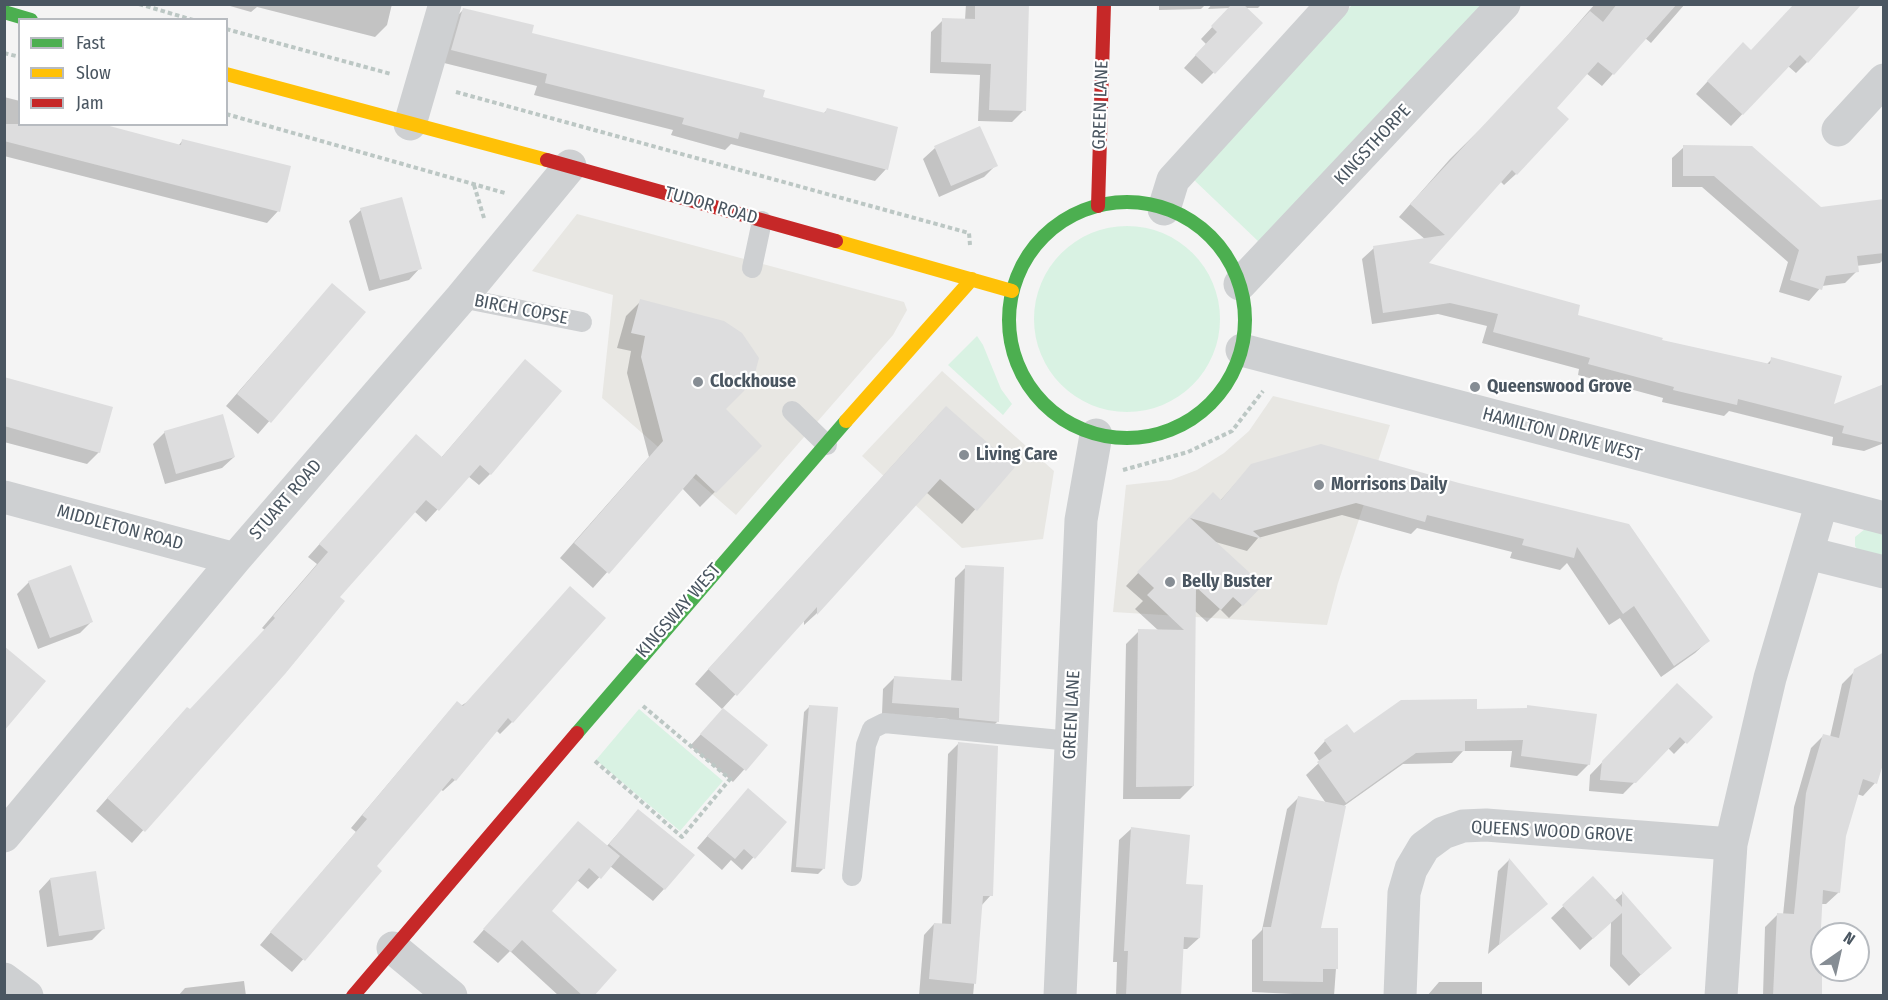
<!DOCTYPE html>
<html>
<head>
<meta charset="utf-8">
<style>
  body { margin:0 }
  #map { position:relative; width:1888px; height:1000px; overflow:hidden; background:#f4f4f4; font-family:"Fira Sans Condensed",sans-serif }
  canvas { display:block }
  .frame { position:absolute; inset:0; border:6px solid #4a5661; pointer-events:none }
  .legend { position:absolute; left:18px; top:18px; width:210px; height:108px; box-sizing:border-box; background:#fff; border:2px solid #b7bbc0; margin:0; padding:8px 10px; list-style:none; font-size:18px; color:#4a5661 }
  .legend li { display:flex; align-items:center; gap:12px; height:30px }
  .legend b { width:30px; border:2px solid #b7bbc0 }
  .north { position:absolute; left:1810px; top:922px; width:60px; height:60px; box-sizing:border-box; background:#fff; border:2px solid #b7bbc0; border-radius:50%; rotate:34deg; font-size:16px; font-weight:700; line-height:24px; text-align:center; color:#4a5661 }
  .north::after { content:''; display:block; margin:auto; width:21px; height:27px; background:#868d94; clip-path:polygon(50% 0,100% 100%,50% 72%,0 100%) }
</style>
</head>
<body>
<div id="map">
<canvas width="1888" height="1000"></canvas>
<div class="frame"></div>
<ul class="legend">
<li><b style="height:8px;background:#4caf50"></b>Fast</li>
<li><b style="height:8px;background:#ffc107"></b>Slow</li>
<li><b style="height:8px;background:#c62828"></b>Jam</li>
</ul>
<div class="north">N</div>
</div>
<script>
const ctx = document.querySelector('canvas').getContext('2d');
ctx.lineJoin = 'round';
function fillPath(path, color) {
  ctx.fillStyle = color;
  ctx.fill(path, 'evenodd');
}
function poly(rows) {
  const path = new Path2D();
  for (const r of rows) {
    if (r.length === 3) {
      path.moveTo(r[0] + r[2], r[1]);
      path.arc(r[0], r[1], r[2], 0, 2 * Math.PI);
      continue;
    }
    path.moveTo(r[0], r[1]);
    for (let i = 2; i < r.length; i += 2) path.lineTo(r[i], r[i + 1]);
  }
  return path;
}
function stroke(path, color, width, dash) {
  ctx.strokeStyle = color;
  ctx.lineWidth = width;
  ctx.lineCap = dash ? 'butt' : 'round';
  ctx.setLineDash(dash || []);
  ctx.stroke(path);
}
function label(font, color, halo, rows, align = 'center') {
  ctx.font = font + ' "Fira Sans Condensed",sans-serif';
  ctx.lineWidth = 4.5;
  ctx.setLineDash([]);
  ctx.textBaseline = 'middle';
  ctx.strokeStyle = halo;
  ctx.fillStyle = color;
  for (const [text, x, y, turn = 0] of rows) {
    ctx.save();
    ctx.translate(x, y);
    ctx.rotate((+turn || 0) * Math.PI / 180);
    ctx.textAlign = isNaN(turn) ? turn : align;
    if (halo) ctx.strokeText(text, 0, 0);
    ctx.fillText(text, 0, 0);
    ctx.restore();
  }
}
const commercial = poly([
  [577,214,904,302,907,310,893,335,736,515,602,398,613,295,532,271],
  [942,371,1054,471,1043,539,962,548,862,456],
  [1273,396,1390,425,1338,583,1327,625,1113,612,1126,485,1171,480,1197,470,1224,453,1249,431]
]);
const green = poly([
  [1352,5,1482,5,1259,242,1193,179],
  [1127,319,93],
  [977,336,983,345,1001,389,1012,404,1003,415,948,365],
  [1865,529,1883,534,1883,558,1858,550,1855,546,1855,537],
  [639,709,723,781,680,831,596,760]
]);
const shadow = poly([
  [223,4,392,4,387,25,375,37,257,7,251,12],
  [966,4,1028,4,1024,110,1012,122,978,121,980,75,930,73,931,32,943,20,965,20],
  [1159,4,1206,4,1201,9,1159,10],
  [1212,4,1262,4,1258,8,1245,8,1214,72,1202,84,1184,68,1206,44,1201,39,1230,8,1208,9],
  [1595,4,1685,4,1651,43,1645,38,1602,86,1586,73,1555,108,1516,174,1504,185,1500,181,1427,264,1576,316,1660,341,1767,364,1772,359,1832,407,1884,386,1884,443,1864,451,1832,445,1833,437,1729,411,1724,416,1662,402,1663,398,1578,375,1579,369,1482,343,1487,326,1438,314,1372,324,1362,259,1374,248,1426,240,1399,217,1450,159,1518,92],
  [1795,4,1807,62,1796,73,1788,66,1731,126,1696,94,1731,56,1751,52],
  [464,9,530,34,761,98,823,114,827,110,886,169,875,181,731,144,725,150,671,135,673,130,534,95,537,86,440,62,452,21],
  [4,97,20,101,20,124,178,146,183,140,278,211,267,223,4,156],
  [1684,147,1820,209,1884,201,1884,259,1880,263,1856,266,1857,271,1845,283,1822,286,1809,301,1779,292,1788,262,1702,187,1672,187,1672,158],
  [935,148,996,165,984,177,939,197,923,159],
  [361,210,420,268,409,280,369,291,349,221],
  [321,297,364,312,258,434,226,406],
  [641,301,724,409,760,446,700,507,682,488,593,588,560,558,649,457,627,373,631,351,617,348,626,316],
  [514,373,490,474,479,485,468,476,426,522,414,511,338,597,343,602,132,843,96,811,176,720,190,711,265,630,262,628,317,564,308,557,405,448,441,458],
  [4,379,99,452,87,464,4,442],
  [932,422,1013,467,962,524,926,492,816,614,804,625,804,619,722,709,695,684],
  [165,432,234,457,222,468,165,484,153,444],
  [1252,465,1458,484,1628,525,1708,641,1695,653,1661,677,1620,618,1609,625,1567,563,1560,570,1510,558,1512,552,1417,528,1411,534,1342,515,1258,538,1247,551,1212,541,1242,605,1229,618,1220,609,1207,622,1194,610,1193,786,1180,799,1123,799,1126,644,1139,631,1159,631,1135,609,1143,601,1126,586,1200,507,1220,501],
  [966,567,998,721,987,732,948,729,949,719,882,714,883,689,894,678,951,682,955,578],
  [29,582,91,622,80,633,38,649,17,594],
  [604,618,512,722,500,734,496,730,455,780,443,791,440,789,375,867,380,871,292,972,260,945,356,832,351,828,446,715],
  [1855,671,1875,783,1863,796,1857,794,1845,836,1839,892,1826,904,1821,904,1817,967,1820,996,1763,996,1765,927,1778,914,1783,915,1794,807,1811,748,1824,735,1830,737,1842,684],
  [1665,697,1710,717,1674,754,1668,748,1623,794,1589,791,1590,775],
  [810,706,823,869,818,874,791,872,804,712],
  [1528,707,1589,764,1577,776,1510,767,1512,751,1463,751,1452,763,1403,764,1344,806,1319,929,1336,968,1334,996,1252,992,1252,940,1262,930,1287,809,1299,797,1326,803,1306,775,1320,762,1314,753,1325,741,1476,711,1524,710],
  [723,710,766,745,733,782,690,746],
  [958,744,991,895,981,906,973,996,919,996,924,935,934,924,942,925,948,754],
  [737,802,785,822,742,870,731,860,722,870,697,848],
  [638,811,664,889,653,901,610,866,588,889,577,880,550,911,592,996,559,996,510,951,498,963,473,942,578,823,606,847],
  [1131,829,1184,885,1199,938,1187,949,1182,949,1180,996,1116,996,1117,962,1113,962,1119,840],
  [1509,860,1546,904,1488,954,1498,871],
  [1593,878,1614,901,1622,894,1670,947,1629,986,1610,966,1611,922,1580,950,1551,918],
  [50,879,104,928,92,940,47,947,39,891],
  [244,981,246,996,178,996,185,988],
  [1439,982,1482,982,1482,996,1427,996]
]);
const building = poly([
  [975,4,1029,4,1026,111,989,110,991,64,941,62,942,18,975,19],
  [1232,4,1243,4,1263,23,1215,74,1195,55,1217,32,1211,26],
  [1617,4,1677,4,1614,75,1598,62,1557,108,1569,119,1517,175,1512,170,1429,263,1580,305,1578,315,1663,338,1662,340,1770,364,1771,357,1842,376,1834,404,1884,384,1884,443,1842,433,1844,426,1738,399,1737,405,1673,390,1674,387,1588,364,1590,358,1493,332,1498,314,1450,303,1383,313,1373,246,1445,235,1410,204,1590,11,1603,22],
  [1794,4,1862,4,1808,63,1800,55,1743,115,1707,81,1743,42,1751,50],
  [463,8,534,25,532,33,765,90,763,97,825,113,827,108,898,127,888,170,740,132,738,139,682,124,684,118,545,83,547,74,451,50],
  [4,124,102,124,181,145,182,139,291,166,280,212,4,141],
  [980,126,998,166,951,186,934,146],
  [1683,145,1752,146,1821,207,1884,199,1884,253,1857,256,1859,272,1826,276,1822,290,1790,280,1799,250,1714,176,1683,176],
  [402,197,422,269,380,280,360,208],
  [332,283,366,312,271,423,237,394],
  [640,299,724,321,742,333,759,358,755,373,744,391,726,409,762,446,716,493,696,474,609,574,574,543,663,441,641,357,645,336,631,333],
  [525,359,562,391,491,475,480,465,439,511,426,500,340,597,345,601,285,674,145,832,107,798,187,707,190,709,275,618,273,616,328,552,319,544,416,434,442,457],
  [4,377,113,407,100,453,4,426],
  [946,406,1015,467,977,511,940,479,817,615,817,607,737,696,708,669],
  [223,414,235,457,176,474,164,431],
  [1321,444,1459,483,1629,524,1710,641,1674,666,1634,606,1623,614,1577,547,1574,558,1522,545,1524,539,1427,515,1425,522,1356,503,1253,531,1262,539,1190,518,1263,585,1243,606,1233,597,1221,610,1196,587,1194,786,1136,787,1138,629,1184,630,1147,595,1154,588,1137,572,1213,492,1221,500,1251,464],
  [71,565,93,622,50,638,28,581],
  [965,565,1004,567,999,722,959,718,959,708,892,703,894,676,962,681],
  [570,586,606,618,513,723,508,718,456,781,452,778,377,866,382,871,305,961,270,932,367,819,362,815,457,701,463,706],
  [4,646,46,681,4,731],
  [1884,652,1884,761,1877,784,1863,779,1846,836,1840,893,1823,890,1819,966,1822,966,1822,996,1773,996,1777,913,1794,914,1806,793,1823,734,1839,738,1854,669],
  [1677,683,1713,717,1687,744,1680,737,1636,783,1600,780,1602,761],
  [1477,699,1477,709,1527,708,1527,705,1597,714,1590,765,1521,756,1523,740,1465,741,1465,751,1416,753,1346,803,1317,762,1332,751,1324,740,1347,724,1354,733,1401,700],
  [809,705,838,707,825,869,796,867],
  [723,708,768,745,746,771,700,734],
  [958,742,998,746,993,896,983,896,976,984,929,979,934,923,951,924],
  [748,788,787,822,755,859,744,849,735,859,707,836],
  [1298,796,1346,806,1321,928,1338,928,1338,969,1323,969,1323,982,1263,981,1263,927,1271,927],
  [638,809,695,855,665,890,609,844],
  [578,821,620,856,601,879,589,868,552,911,617,970,594,996,583,996,522,940,511,952,483,929],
  [1131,827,1190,835,1186,884,1203,885,1200,938,1184,937,1181,996,1126,996,1128,951,1124,951],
  [1509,858,1548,904,1499,945],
  [96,871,105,929,59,936,50,878],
  [1593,876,1622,907,1622,891,1672,948,1641,975,1622,954,1622,913,1593,939,1562,905]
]);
const path = poly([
  [139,4,193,20],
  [226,29,391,74],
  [4,53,20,57],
  [456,92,969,233,970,245],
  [226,114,505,193],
  [474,185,484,218],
  [1123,470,1188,452,1232,431,1263,391],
  [595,761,682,837,730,779,643,706]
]);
const lane = poly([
  [752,268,762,221],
  [461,298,582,322],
  [792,411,827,445],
  [852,876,866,745,872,729,884,723,1071,741]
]);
const street = poly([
  [410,124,445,4],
  [1838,130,1884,80],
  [1164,209,1173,180,1333,4],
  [1240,284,1504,4],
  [1242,350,1884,518],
  [4,497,235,559],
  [1808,553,1884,572],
  [4,836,235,559,461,298,570,166],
  [393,948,451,996],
  [4,979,27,996],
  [1060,996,1081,520,1096,435],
  [1400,996,1404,893,1411,869,1424,847,1443,833,1463,826,1486,825,1731,844],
  [1721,996,1731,844,1770,678,1822,502]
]);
const fast = poly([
  [4,12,31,20],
  [1127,320,118],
  [577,733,846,421]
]);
const slow = poly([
  [226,74,547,160],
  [836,241,1012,291],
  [846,421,972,279]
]);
const jam = poly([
  [547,160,836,241],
  [1098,206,1104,4],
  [353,996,577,733]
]);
const markers = [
  [698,382,6,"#868d94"],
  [1475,387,6,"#868d94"],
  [964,455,6,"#868d94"],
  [1319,485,6,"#868d94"],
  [1170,582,6,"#868d94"]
];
const streetNames = [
  ["GREEN LANE",1101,105,-88],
  ["KINGSTHORPE",1373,145,-47],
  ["TUDOR ROAD",711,206,16],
  ["BIRCH COPSE",521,310,11],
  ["HAMILTON DRIVE WEST",1562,435,15],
  ["STUART ROAD",286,500,-49],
  ["MIDDLETON ROAD",120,528,15],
  ["KINGSWAY WEST",679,611,-49],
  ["GREEN LANE",1072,715,-87],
  ["QUEENS WOOD GROVE",1552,832,3]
];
const poiNames = [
  ["Clockhouse",710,382],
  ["Queenswood Grove",1487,387],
  ["Living Care",976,455],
  ["Morrisons Daily",1331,485],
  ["Belly Buster",1182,582]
];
fillPath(commercial, '#e8e7e3');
fillPath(green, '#d9f2e3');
fillPath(shadow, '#0003');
fillPath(building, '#ddddde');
stroke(path, '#bcc7c4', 4, [4.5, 3]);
stroke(lane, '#ced0d2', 20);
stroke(street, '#ced0d2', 33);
stroke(fast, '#4caf50', 14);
stroke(slow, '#ffc107', 14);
stroke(jam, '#c62828', 14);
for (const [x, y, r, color] of markers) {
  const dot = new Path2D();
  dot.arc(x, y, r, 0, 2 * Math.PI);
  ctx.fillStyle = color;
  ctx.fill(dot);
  stroke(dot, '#fff', 2);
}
label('18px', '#4a5661', '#fff', streetNames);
label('bold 18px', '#4a5661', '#fff', poiNames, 'left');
</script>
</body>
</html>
